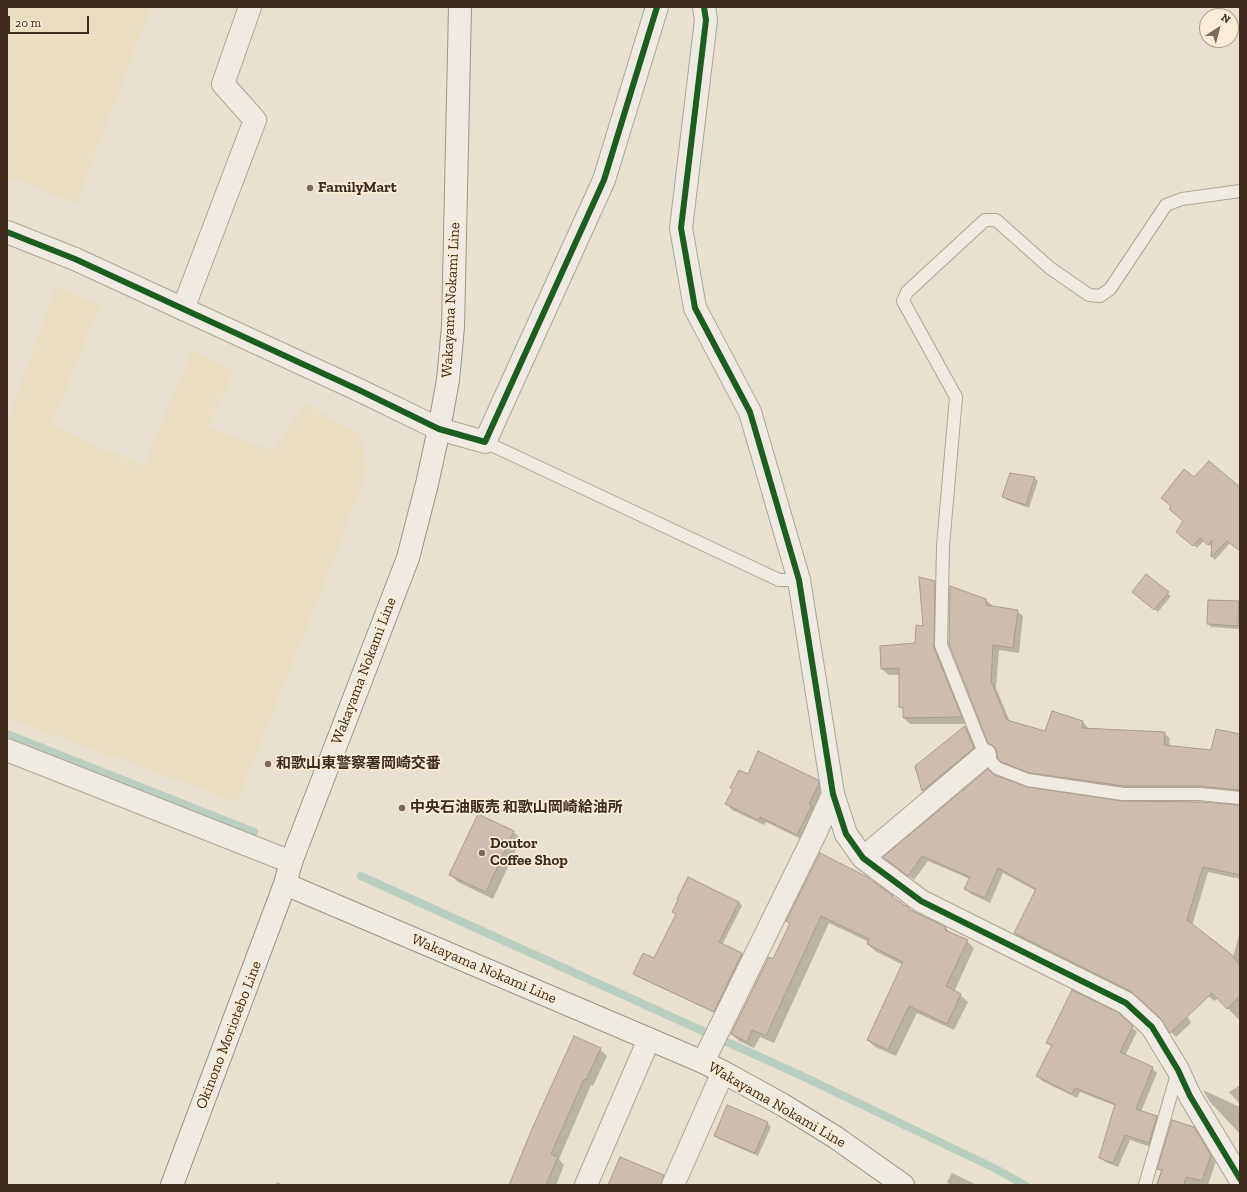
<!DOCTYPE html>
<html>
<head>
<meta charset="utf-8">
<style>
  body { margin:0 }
  #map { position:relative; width:1247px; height:1192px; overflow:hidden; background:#e8e0d0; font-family:"Zilla Slab",serif }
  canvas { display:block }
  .frame { position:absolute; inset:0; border:8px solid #3f2c1e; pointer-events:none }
  .north { position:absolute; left:1199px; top:8px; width:40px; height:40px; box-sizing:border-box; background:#f9edd5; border:1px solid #afa08c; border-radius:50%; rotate:36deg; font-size:11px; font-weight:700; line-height:16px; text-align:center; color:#3f2c1e }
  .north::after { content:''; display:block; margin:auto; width:14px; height:18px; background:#7a6b5c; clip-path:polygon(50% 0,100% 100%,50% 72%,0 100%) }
  .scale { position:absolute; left:8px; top:16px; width:81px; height:18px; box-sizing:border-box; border:2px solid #3f2c1e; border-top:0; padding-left:5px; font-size:12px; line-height:14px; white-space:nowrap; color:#3f2c1e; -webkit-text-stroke:3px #f9edd5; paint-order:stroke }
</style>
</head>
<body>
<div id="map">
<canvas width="1247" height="1192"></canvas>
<div class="frame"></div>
<div class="north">N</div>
<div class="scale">20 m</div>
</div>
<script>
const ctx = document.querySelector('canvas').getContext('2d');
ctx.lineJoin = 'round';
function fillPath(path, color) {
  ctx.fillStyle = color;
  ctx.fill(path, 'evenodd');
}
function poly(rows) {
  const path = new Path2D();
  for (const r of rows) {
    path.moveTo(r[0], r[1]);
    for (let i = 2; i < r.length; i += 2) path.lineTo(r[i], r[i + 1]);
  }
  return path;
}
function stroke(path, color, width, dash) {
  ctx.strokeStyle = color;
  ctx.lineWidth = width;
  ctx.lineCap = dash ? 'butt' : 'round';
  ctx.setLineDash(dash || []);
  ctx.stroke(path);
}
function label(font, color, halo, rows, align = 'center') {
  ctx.font = font + ' "Zilla Slab","Noto Sans JP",serif';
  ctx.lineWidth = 3.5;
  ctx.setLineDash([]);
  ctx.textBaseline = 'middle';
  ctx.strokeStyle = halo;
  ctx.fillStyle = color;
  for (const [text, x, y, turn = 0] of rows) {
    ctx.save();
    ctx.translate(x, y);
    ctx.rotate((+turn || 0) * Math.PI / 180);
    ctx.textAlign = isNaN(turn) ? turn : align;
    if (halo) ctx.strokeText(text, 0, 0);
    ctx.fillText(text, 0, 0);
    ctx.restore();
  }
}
const farmland = poly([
  [7,7,151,7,76,204,7,176],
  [56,285,100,306,52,424,144,467,192,349,235,370,207,427,273,451,305,404,361,434,367,472,319,597,237,802,7,718,7,424]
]);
const shadow = poly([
  [1034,478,1038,481,1029,508,1007,500,1003,497],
  [1194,479,1240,488,1240,551,1230,543,1215,560,1212,557,1213,548,1204,541,1197,548,1181,535],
  [1146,576,1171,596,1158,612,1137,595],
  [934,582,941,589,940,655,968,724,910,724,904,718,904,710,900,706,900,675,889,675,882,669,916,644,924,627],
  [986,600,992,605,992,607,1017,611,1023,616,1019,653,999,650,996,688,1010,722,1046,732,1083,722,1088,728,1088,730,1164,733,1170,738,1169,747,1212,751,1240,736,1240,795,1130,792,1036,778,1008,767,998,757,999,749,992,744,992,746,989,743],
  [1239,602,1240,604,1240,629,1211,627,1208,624],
  [965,727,972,734,981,755,930,798,923,791,916,766],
  [748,776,818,781,824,787,824,790,803,840,766,822,764,825,732,810,727,804,733,790,731,788],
  [994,776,1026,788,1122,802,1240,809,1240,879,1208,872,1192,926,1233,957,1240,931,1240,1021,1218,998,1214,1001,1143,938,1191,1023,1176,1037,1171,1032,1162,1019,1138,997,1021,939,1015,933,1036,891,1003,873,990,903,971,894,966,889,970,879,928,861,914,880,890,863,885,857],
  [478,816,514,832,521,839,493,899,458,882,451,875],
  [892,897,912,913,946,928,951,934,967,941,974,948,954,992,960,995,968,1002,954,1030,917,1013,896,1056,875,1047,868,1040,903,965,875,951,868,944,869,942,829,923,774,1043,760,1037,754,1048,739,1041,732,1034,773,960,791,924,788,921],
  [739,902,742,906,722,945,742,954,745,957,717,1014,638,977,634,974,654,959,677,915,674,912],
  [1132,1027,1137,1032,1125,1056,1152,1068,1157,1073,1141,1112,1157,1117,1162,1121,1154,1148,1130,1140,1118,1167,1105,1162,1100,1157,1116,1106,1080,1092,1077,1098,1042,1081,1038,1076,1052,1047,1048,1043],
  [600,1049,607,1056,593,1086,591,1085,559,1159,564,1165,556,1185,510,1185],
  [1240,1085,1240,1104,1229,1092],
  [1203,1090,1240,1107,1240,1134,1210,1102],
  [767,1123,771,1127,758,1156,719,1139,716,1136],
  [1194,1128,1200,1134,1216,1161,1208,1185,1156,1185,1161,1171,1159,1169],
  [952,1173,977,1185,950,1185,947,1182],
  [277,1182,284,1185,276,1185]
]);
const stream = poly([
  [7,734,254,832],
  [361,876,802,1076,994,1168,1025,1185]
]);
const building = poly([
  [1209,461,1240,487,1240,551,1227,541,1211,557,1212,540,1208,545,1200,538,1193,546,1176,532,1183,521,1169,509,1171,506,1161,498,1184,469,1194,477,1209,461],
  [1010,473,1035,477,1026,505,1002,497,1010,473],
  [1146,574,1169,592,1154,610,1132,592,1146,574],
  [919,577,935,581,934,648,962,717,903,718,903,708,899,707,899,668,881,669,880,646,915,643,916,625,923,626,919,577],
  [950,586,986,599,986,605,1018,610,1013,648,993,645,991,681,1007,720,1045,731,1052,711,1083,721,1082,728,1165,732,1164,745,1211,750,1216,729,1240,734,1240,790,1200,786,1124,786,1030,773,1001,762,997,757,997,752,995,747,988,743,949,644,950,586],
  [1208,600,1239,601,1238,626,1207,624,1208,600],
  [965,726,974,748,922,791,915,766,965,726],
  [758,751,818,780,819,784,809,804,812,805,797,835,760,817,758,820,725,804,733,789,730,788,739,770,748,774,758,751],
  [988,769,994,775,1027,787,1122,801,1200,802,1240,805,1240,875,1203,867,1187,920,1231,954,1240,965,1240,996,1227,1009,1212,993,1170,1033,1160,1018,1132,992,1014,933,1036,889,998,868,985,898,964,889,970,877,922,856,908,876,883,857,988,769],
  [478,814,514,831,486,892,449,875,478,814],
  [820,853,867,877,893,896,892,897,909,908,908,909,946,927,945,930,968,940,946,986,961,994,947,1024,909,1006,888,1050,867,1040,903,962,867,944,869,939,821,916,766,1036,752,1030,747,1042,731,1034,769,957,773,959,790,923,786,921,820,853],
  [688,877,739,902,719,942,742,953,714,1012,633,974,643,953,654,958,676,914,672,912,678,900,677,899,688,877],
  [1072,990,1119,1013,1133,1026,1120,1052,1153,1067,1136,1109,1157,1116,1149,1143,1125,1135,1113,1163,1099,1158,1115,1104,1075,1088,1072,1094,1036,1076,1052,1045,1046,1043,1072,990],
  [574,1036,601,1048,586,1080,584,1079,551,1154,558,1157,546,1185,509,1185,532,1129,574,1036],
  [727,1105,768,1122,755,1153,714,1136,727,1105],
  [1172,1120,1194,1127,1211,1155,1202,1181,1186,1177,1184,1185,1157,1185,1162,1170,1157,1169,1172,1120],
  [620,1157,664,1175,661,1185,608,1185,620,1157]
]);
const service = poly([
  [1240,191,1182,199,1166,205,1110,289,1100,296,1089,295,1050,268,996,220,985,220,907,292,903,301,956,397,943,546,941,645,985,755,997,768,1028,780,1123,794,1200,794,1240,798],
  [485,442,779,580,799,580],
  [1145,1185,1178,1071]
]);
const minor = poly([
  [704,7,706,20,681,228,695,308,750,412,799,580,833,794,846,834,863,858,921,901,1126,1003,1152,1027,1178,1070,1190,1096,1240,1179],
  [183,309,255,120,223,84,250,7],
  [439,429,485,442,604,180,657,7],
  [7,750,291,862],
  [863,858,985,755],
  [703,1062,815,834,833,794],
  [586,1185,649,1039],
  [673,1185,723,1072]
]);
const tertiary = poly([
  [7,232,75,259,359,390,439,429]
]);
const secondary = poly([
  [285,884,703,1062,723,1072,783,1105,835,1137,903,1185],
  [172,1185,285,884,291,862,408,558,427,484,439,429,448,380,453,327,460,7]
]);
const cycleway = poly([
  [704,7,706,20,681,228,695,308,750,412,799,580,833,794,846,834,863,858,921,901,1126,1003,1152,1027,1178,1070,1190,1096,1240,1179],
  [7,232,75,259,359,390,439,429,485,442,604,180,657,7]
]);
const markers = [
  [310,188,4,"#7a6b5c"],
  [268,764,4,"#7a6b5c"],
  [402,808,4,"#7a6b5c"],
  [482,853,4,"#7a6b5c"]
];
const poiNames = [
  ["FamilyMart",318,188],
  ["和歌山東警察署岡崎交番",276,764],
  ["中央石油販売 和歌山岡崎給油所",410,808],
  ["Doutor",490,844],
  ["Coffee Shop",490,861]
];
const streetNames = [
  ["Wakayama Nokami Line",451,300,-87],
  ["Wakayama Nokami Line",364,671,-69],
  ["Wakayama Nokami Line",484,969,23],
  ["Okinono Moriotebo Line",229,1035,-69],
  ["Wakayama Nokami Line",777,1105,30]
];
fillPath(farmland, '#e9debf');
fillPath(shadow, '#0003');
stroke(stream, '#bacec1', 8);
fillPath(building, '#ccbdb0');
stroke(building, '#a99b8e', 1);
stroke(service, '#aea598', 14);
stroke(minor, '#aea598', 24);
stroke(tertiary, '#aea598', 24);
stroke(secondary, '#9d9488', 24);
stroke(service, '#f0ebe2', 12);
stroke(minor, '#f0ebe2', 22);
stroke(tertiary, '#f0ebe2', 22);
stroke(secondary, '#f0ebe2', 22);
stroke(cycleway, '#1b5e20', 6);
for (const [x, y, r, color] of markers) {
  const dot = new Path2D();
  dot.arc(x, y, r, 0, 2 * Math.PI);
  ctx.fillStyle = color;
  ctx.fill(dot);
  stroke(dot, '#f9edd5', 1.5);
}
label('bold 15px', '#3f2c1e', '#f9edd5', poiNames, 'left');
label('15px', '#3f2c1e', '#f9edd5', streetNames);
</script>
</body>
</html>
